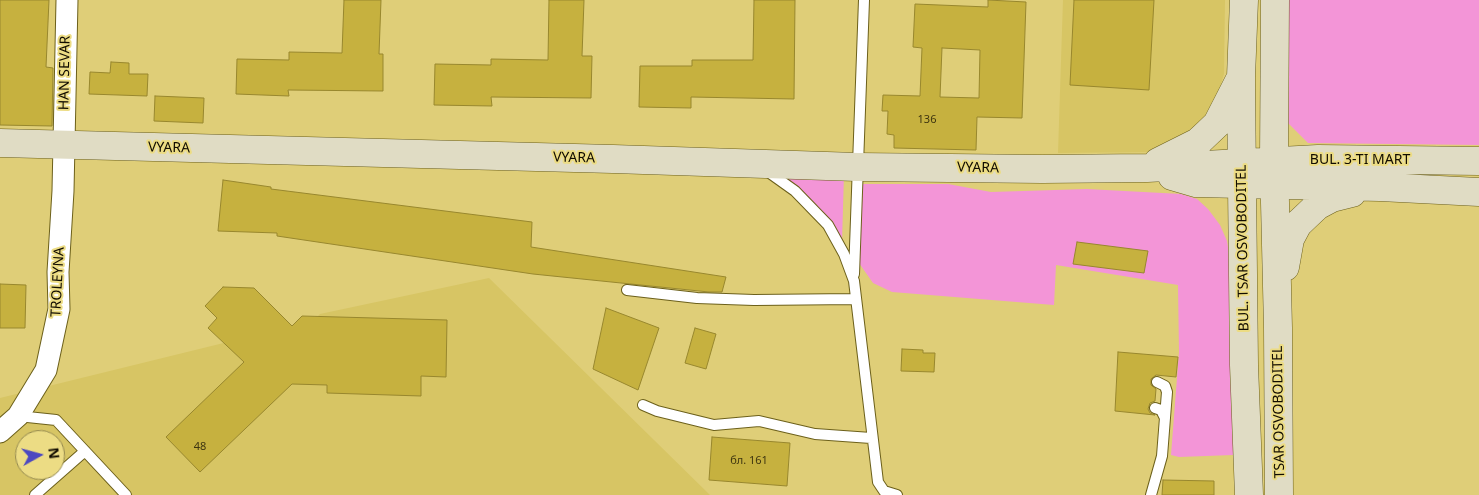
<!DOCTYPE html>
<html>
<head>
<meta charset="utf-8">
<style>
  body { margin:0 }
  #map { position:relative; width:1479px; height:495px; overflow:hidden; background:#dfce78; font-family:"Noto Sans",sans-serif }
  canvas { display:block }
  .north { position:absolute; left:15px; top:430px; width:50px; height:50px; box-sizing:border-box; background:#ecdc84; border:1px solid #94894f; border-radius:50%; rotate:83deg; font-size:14px; font-weight:700; line-height:20px; text-align:center; color:#110c00 }
  .north::after { content:''; display:block; margin:auto; width:18px; height:22px; background:#4d49c0; clip-path:polygon(50% 0,100% 100%,50% 72%,0 100%) }
</style>
</head>
<body>
<div id="map">
<canvas width="1479" height="495"></canvas>
<div class="north">N</div>
</div>
<script>
const ctx = document.querySelector('canvas').getContext('2d');
ctx.lineJoin = 'round';
function fillPath(path, color) {
  ctx.fillStyle = color;
  ctx.fill(path, 'evenodd');
}
function poly(rows) {
  const path = new Path2D();
  for (const r of rows) {
    path.moveTo(r[0], r[1]);
    for (let i = 2; i < r.length; i += 2) path.lineTo(r[i], r[i + 1]);
  }
  return path;
}
function stroke(path, color, width, dash) {
  ctx.strokeStyle = color;
  ctx.lineWidth = width;
  ctx.lineCap = dash ? 'butt' : 'round';
  ctx.setLineDash(dash || []);
  ctx.stroke(path);
}
function label(font, color, halo, rows, align = 'center') {
  ctx.font = font + ' "Noto Sans",sans-serif';
  ctx.lineWidth = 4;
  ctx.setLineDash([]);
  ctx.textBaseline = 'middle';
  ctx.strokeStyle = halo;
  ctx.fillStyle = color;
  for (const [text, x, y, turn = 0] of rows) {
    ctx.save();
    ctx.translate(x, y);
    ctx.rotate((+turn || 0) * Math.PI / 180);
    ctx.textAlign = isNaN(turn) ? turn : align;
    if (halo) ctx.strokeText(text, 0, 0);
    ctx.fillText(text, 0, 0);
    ctx.restore();
  }
}
const built = poly([
  [1063,0,1225,0,1224,74,1215,104,1201,123,1181,141,1157,152,1058,153],
  [489,278,710,495,0,495,0,398,313,321,320,314],
  [25,440,55,440,55,470,25,470]
]);
const green = poly([
  [1286,0,1479,0,1479,145,1308,143,1286,121],
  [772,169,844,173,842,242],
  [863,184,948,184,991,192,1087,189,1181,194,1197,199,1208,209,1220,225,1227,241,1231,265,1233,455,1179,457,1171,455,1179,352,1178,285,1056,265,1054,305,892,292,873,283,859,263]
]);
const building = poly([
  [0,0,49,0,46,67,53,68,52,126,0,125,0,0],
  [344,0,381,0,379,54,383,54,383,91,288,90,289,96,236,94,237,59,289,60,289,52,342,53,344,0],
  [549,0,584,0,582,56,592,56,591,98,491,97,492,106,434,105,435,64,491,65,491,59,548,60,549,0],
  [754,0,795,0,794,99,691,97,691,108,639,107,640,66,692,66,692,60,753,60,754,0],
  [988,0,1026,2,1022,118,977,117,976,150,894,148,894,135,887,134,888,111,882,111,883,95,920,96,922,48,913,47,915,4,988,7,988,0],
  [942,48,980,50,979,98,940,97,942,48],
  [1074,0,1154,0,1149,90,1070,85,1074,0],
  [111,62,129,63,129,74,148,74,147,96,89,94,90,72,110,73,111,62],
  [155,96,204,98,203,123,154,121,155,96],
  [223,180,271,187,271,189,532,222,531,247,726,277,722,292,709,292,533,274,277,236,277,233,218,231,223,180],
  [1077,242,1148,251,1144,273,1073,264,1077,242],
  [0,284,26,285,25,328,0,328,0,284],
  [223,287,254,288,292,326,302,316,447,320,446,377,421,376,421,396,327,393,327,385,292,384,200,472,166,437,244,362,208,328,217,318,205,306,223,287],
  [606,308,659,328,638,390,593,369,606,308],
  [695,328,716,334,706,369,685,363,695,328],
  [902,349,923,350,923,353,935,353,934,372,901,371,902,349],
  [1118,352,1178,357,1176,377,1156,375,1151,379,1151,385,1156,389,1155,401,1150,403,1148,409,1150,413,1155,415,1115,411,1118,352],
  [712,437,790,443,787,486,709,480,712,437],
  [1163,480,1214,481,1214,495,1162,495,1163,480]
]);
const lane = poly([
  [767,171,795,191,828,225,844,254,854,281,878,482,884,491,897,495],
  [854,274,864,0],
  [627,290,697,298,754,300,855,299],
  [643,405,657,411,714,425,759,421,815,434,871,438],
  [1155,408,1161,410,1165,418],
  [18,416,56,420,126,495],
  [35,495,85,451],
  [1151,495,1162,456,1167,392,1165,386,1157,382]
]);
const street = poly([
  [0,432,18,416,46,370,59,309,58,272,63,191,67,0]
]);
const secondary = poly([
  [1244,0,1241,77,1242,185,1244,365,1249,495],
  [1275,0,1274,161,1278,328,1279,495],
  [0,143,613,159,857,167,1042,169,1147,168,1318,159,1479,161],
  [1158,162,1198,142,1217,124,1239,81],
  [1172,176,1196,183,1380,187,1479,192],
  [1285,267,1290,239,1298,224,1317,206,1332,198,1352,193]
]);
const numberNames = [
  ["136",927,120],
  ["48",200,447],
  ["бл. 161",749,461]
];
const streetNames = [
  ["HAN SEVAR",65,73,-89],
  ["VYARA",169,148,1],
  ["VYARA",574,158,1],
  ["BUL. 3-TI MART",1360,160],
  ["VYARA",978,168,1],
  ["BUL. TSAR OSVOBODITEL",1243,248,-91],
  ["TROLEYNA",58,282,-87],
  ["TSAR OSVOBODITEL",1279,412,-91]
];
fillPath(built, '#d7c564');
fillPath(green, '#f395d7');
fillPath(building, '#c6b13f');
stroke(building, '#98872e', 1);
stroke(lane, '#6c601b', 12);
stroke(street, '#6c601b', 23);
stroke(secondary, '#6c601b', 29);
stroke(lane, '#fff', 10);
stroke(street, '#fff', 21);
stroke(secondary, '#e0dcc4', 28);
label('11px', '#3e3510', null, numberNames);
label('14px', '#110c00', '#ecdc84', streetNames);
</script>
</body>
</html>
